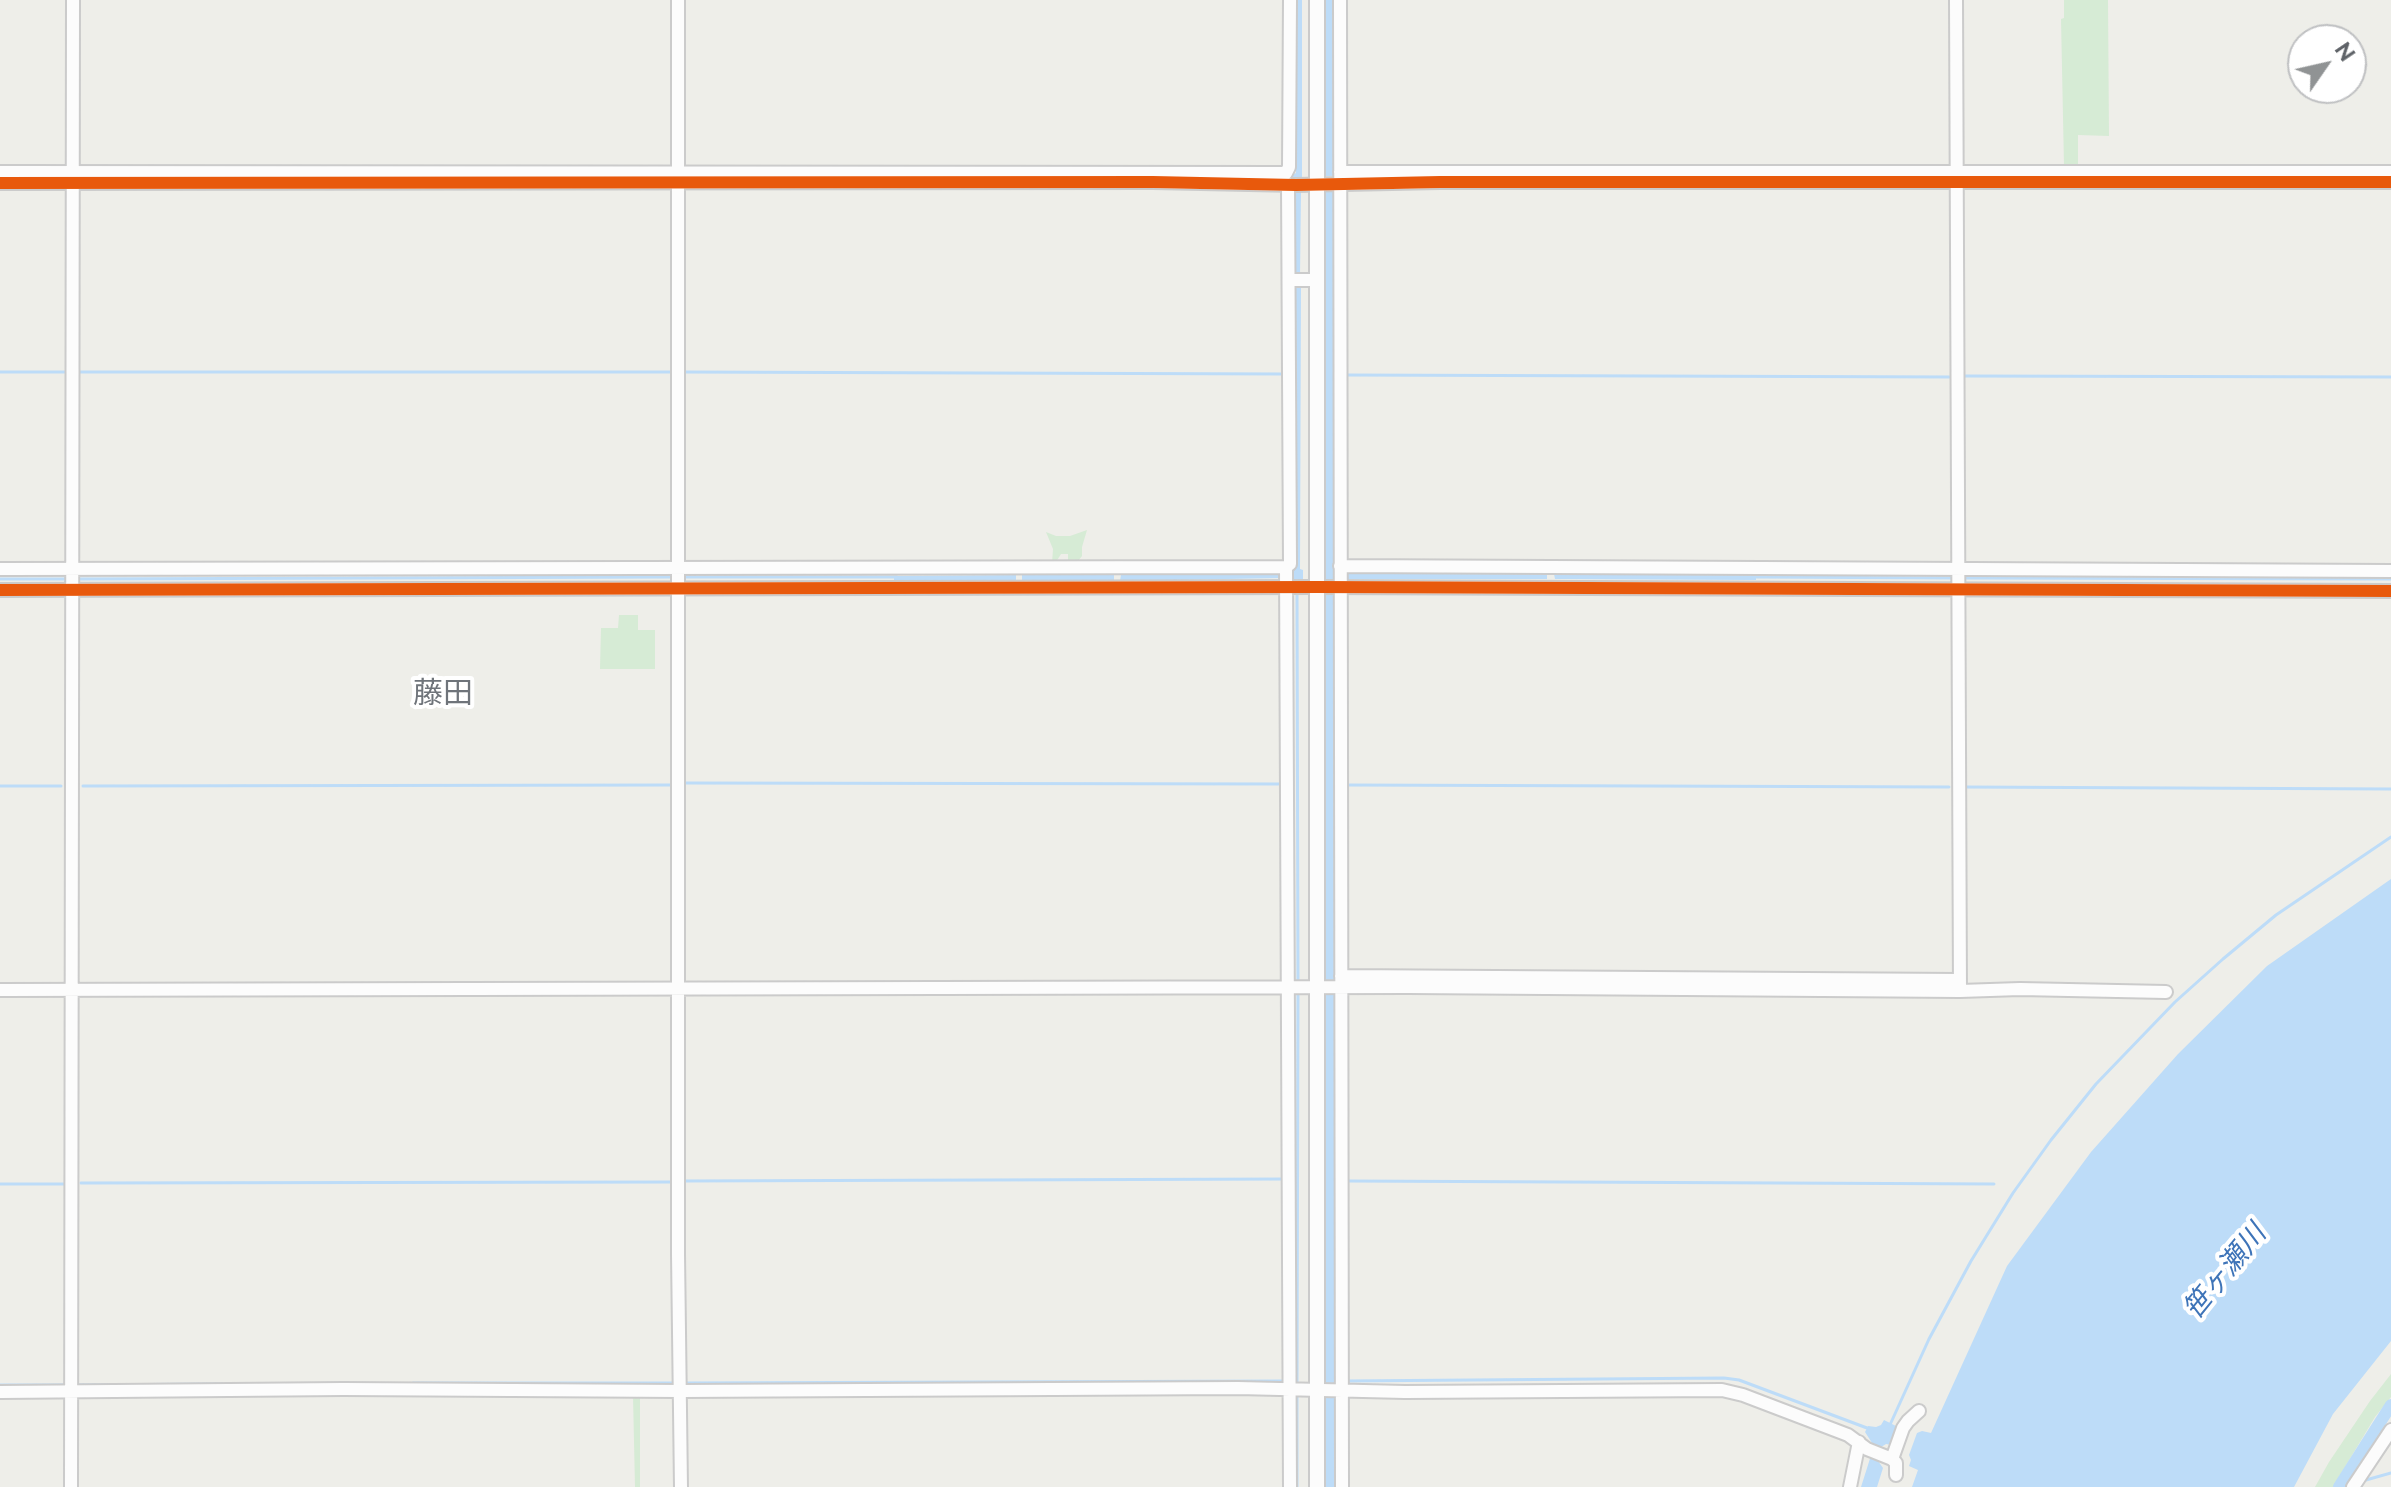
<!DOCTYPE html>
<html>
<head>
<meta charset="utf-8">
<style>
  body { margin:0 }
  #map { position:relative; width:2391px; height:1487px; overflow:hidden; background:#eeeee9; font-family:Raleway,sans-serif }
  canvas { display:block }
  .north { position:absolute; left:2287px; top:24px; width:80px; height:80px; box-sizing:border-box; background:#fff; border:2px solid #bfc0c2; border-radius:50%; rotate:56deg; font-size:22px; font-weight:700; line-height:32px; text-align:center; color:#5e6267 }
  .north::after { content:''; display:block; margin:auto; width:28px; height:36px; background:#909394; clip-path:polygon(50% 0,100% 100%,50% 72%,0 100%) }
</style>
</head>
<body>
<div id="map">
<canvas width="2391" height="1487"></canvas>
<div class="north">N</div>
</div>
<script>
const ctx = document.querySelector('canvas').getContext('2d');
ctx.lineJoin = 'round';
function fillPath(path, color) {
  ctx.fillStyle = color;
  ctx.fill(path, 'evenodd');
}
function poly(rows) {
  const path = new Path2D();
  for (const r of rows) {
    path.moveTo(r[0], r[1]);
    for (let i = 2; i < r.length; i += 2) path.lineTo(r[i], r[i + 1]);
  }
  return path;
}
function stroke(path, color, width, dash) {
  ctx.strokeStyle = color;
  ctx.lineWidth = width;
  ctx.lineCap = dash ? 'butt' : 'round';
  ctx.setLineDash(dash || []);
  ctx.stroke(path);
}
function label(font, color, halo, rows, align = 'center') {
  ctx.font = font + ' Raleway,"Noto Sans JP",sans-serif';
  ctx.lineWidth = 8;
  ctx.setLineDash([]);
  ctx.textBaseline = 'middle';
  ctx.strokeStyle = halo;
  ctx.fillStyle = color;
  for (const [text, x, y, turn = 0] of rows) {
    ctx.save();
    ctx.translate(x, y);
    ctx.rotate((+turn || 0) * Math.PI / 180);
    ctx.textAlign = isNaN(turn) ? turn : align;
    if (halo) ctx.strokeText(text, 0, 0);
    ctx.fillText(text, 0, 0);
    ctx.restore();
  }
}
const green = poly([
  [2064,0,2108,0,2109,136,2078,135,2078,167,2064,166,2061,19,2064,18],
  [1087,530,1082,547,1082,556,1078,561,1068,561,1068,554,1061,554,1056,562,1052,563,1053,549,1046,532,1056,536,1070,536],
  [619,615,638,615,638,630,655,630,655,669,600,669,601,628,618,628],
  [2391,1374,2391,1397,2375,1417,2333,1487,2315,1487,2329,1462,2370,1401],
  [633,1396,640,1396,640,1487,635,1487]
]);
const water = poly([
  [1296,0,1302,0,1302,178,1290,179,1289,176,1296,173],
  [1326,0,1336,0,1335,176,1326,176],
  [1332,187,1335,191,1335,578,1328,579,1325,578,1326,189],
  [1296,191,1301,191,1300,275,1296,275],
  [1296,286,1301,286,1300,569,1303,570,1303,580,1292,580,1289,572,1294,568],
  [1282,572,1282,578,1120,581,1121,575],
  [1347,573,1547,574,1547,579,1347,579],
  [1554,574,1756,575,1756,580,1555,579],
  [1016,575,1016,580,894,581,894,576],
  [1022,575,1114,575,1114,581,1022,581],
  [2391,879,2391,1341,2333,1414,2294,1487,1912,1487,1918,1470,1909,1466,1911,1460,1909,1455,1917,1433,1922,1431,1931,1433,2007,1266,2091,1152,2178,1054,2267,966],
  [1884,1420,1898,1427,1892,1445,1886,1444,1878,1449,1876,1458,1883,1468,1877,1487,1861,1487,1874,1446,1865,1432,1868,1426,1876,1427,1881,1425]
]);
const stream = poly([
  [0,372,66,372],
  [77,372,673,372],
  [683,372,1284,374],
  [1345,375,1952,377],
  [1965,376,2391,377],
  [681,577,897,577],
  [1754,577,1954,578],
  [1962,578,2391,579],
  [0,579,69,579],
  [77,579,673,577],
  [1297,592,1298,984],
  [683,783,1283,784],
  [1331,785,1335,785],
  [1345,785,1949,787],
  [0,786,61,786],
  [83,786,672,785],
  [1963,787,2391,789],
  [682,1181,1286,1179],
  [1330,1181,1335,1181],
  [1349,1181,1994,1184],
  [81,1183,674,1182],
  [0,1184,66,1184],
  [1329,1381,1335,1381],
  [1346,1381,1724,1378,1739,1380,1867,1428],
  [413,1383,678,1383],
  [685,1383,1286,1381],
  [1297,1384,1298,992],
  [0,1385,66,1385],
  [73,1385,222,1384],
  [1889,1427,1929,1339,1971,1261,2013,1193,2051,1140,2096,1084,2175,1002,2223,959,2276,915,2391,837],
  [2349,1469,2353,1472],
  [2366,1480,2391,1473],
  [1297,1487,1297,1392]
]);
const canal = poly([
  [1330,563,1330,1487],
  [2339,1487,2391,1405]
]);
const minor = poly([
  [678,0,678,1254,681,1487],
  [1340,0,1342,1487],
  [1956,0,1960,991],
  [0,172,1286,173,1289,167,1290,0],
  [1340,172,2391,172],
  [0,183,1153,182,1296,185,1440,182,2391,182],
  [1289,280,1317,280],
  [1340,566,2391,571],
  [1286,567,1290,1487],
  [0,569,1286,567,1290,564,1288,184],
  [0,590,1317,587,2391,591],
  [1341,976,1959,980],
  [0,990,1408,987,1960,991,2020,989,2166,992],
  [0,1392,343,1389,681,1391,1238,1388,1405,1392,1722,1390,1743,1395,1848,1435,1867,1449,1892,1459,1896,1463,1896,1475],
  [1892,1459,1903,1428,1908,1421,1919,1411],
  [71,1487,73,0],
  [1850,1487,1859,1442],
  [2353,1487,2391,1430]
]);
const tertiary = poly([
  [1317,1487,1317,0]
]);
const cycleway = poly([
  [0,183,1153,182,1296,185,1440,182,2391,182],
  [0,590,1317,587,2391,591]
]);
const waterNames = [
  ["笹ヶ瀬川",2225,1272,-51]
];
const quarterNames = [
  ["藤田",443,694]
];
fillPath(green, '#d6ebd5');
fillPath(water, '#bddcf8');
stroke(stream, '#bddcf8', 3);
stroke(canal, '#bddcf8', 12);
stroke(minor, '#cbcbcb', 16);
stroke(tertiary, '#cbcbcb', 18);
stroke(minor, '#fcfcfc', 12);
stroke(tertiary, '#fcfcfc', 14);
stroke(cycleway, '#e8590c', 12);
label('italic 28px', '#3e74b8', '#fff', waterNames);
label('30px', '#6f747a', '#fff', quarterNames);
</script>
</body>
</html>
